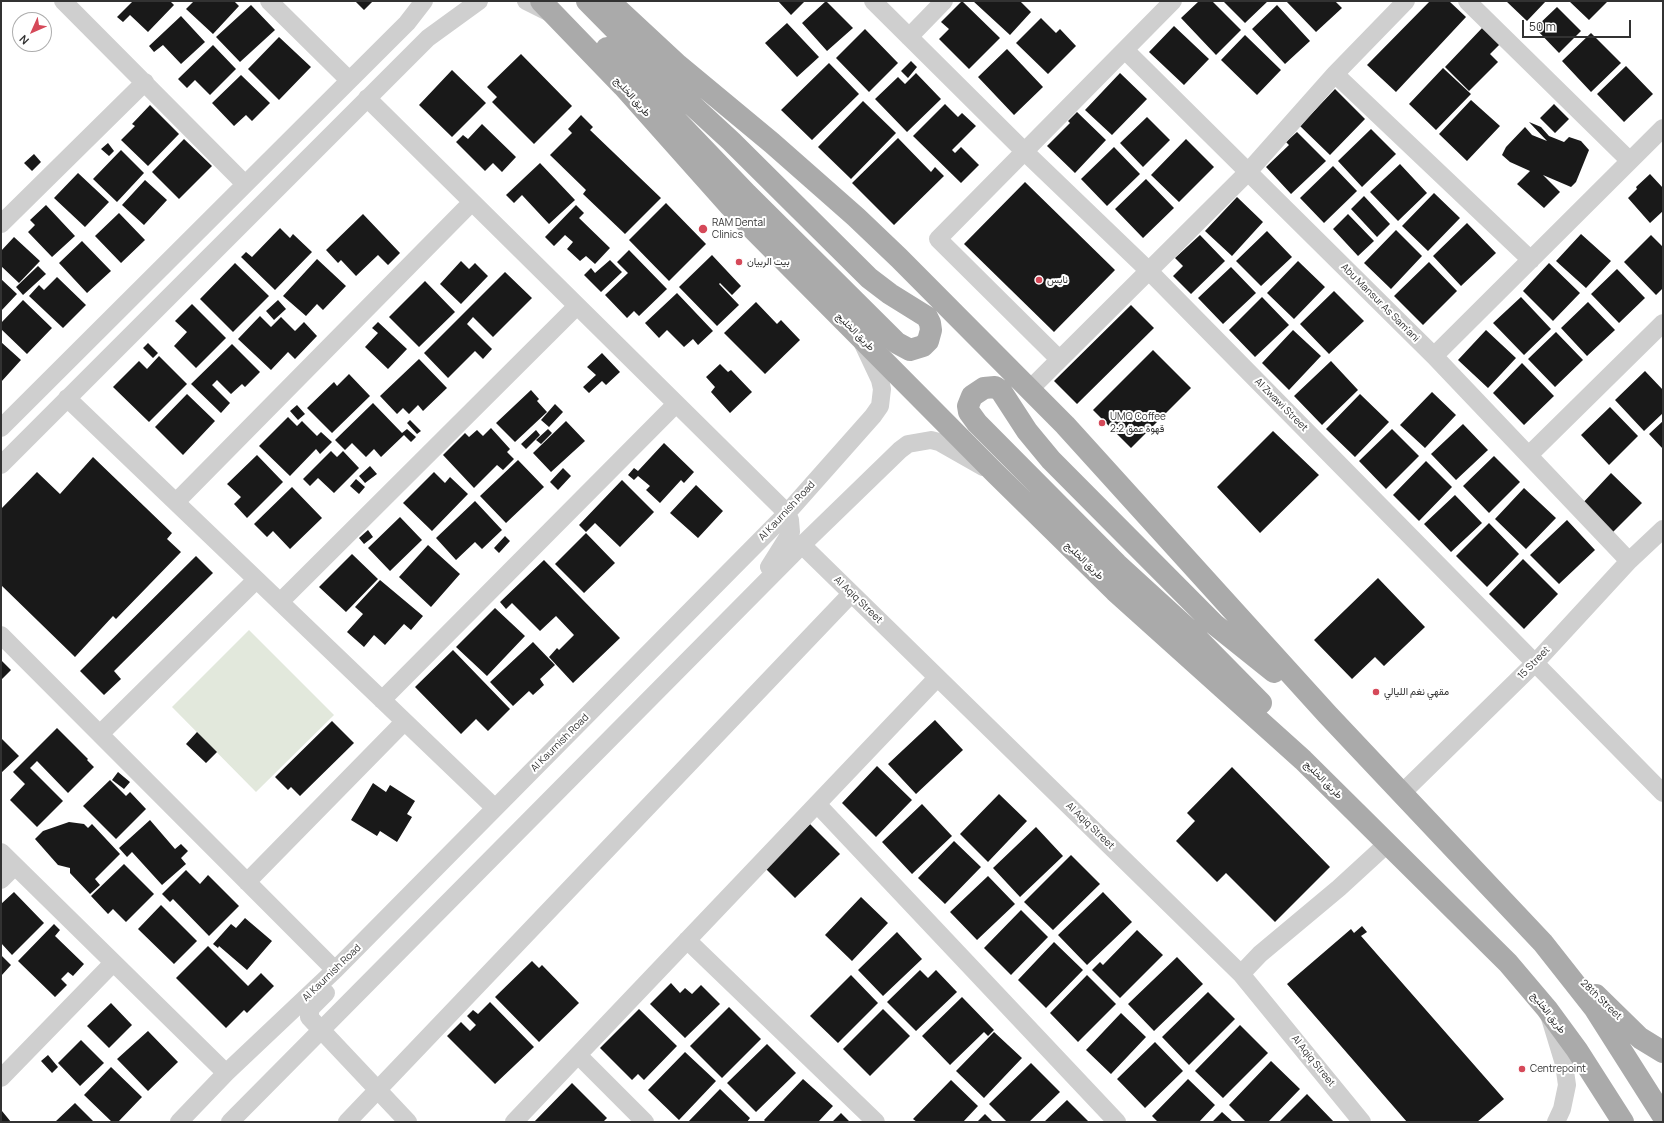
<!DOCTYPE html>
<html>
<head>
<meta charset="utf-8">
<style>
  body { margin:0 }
  #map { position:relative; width:1664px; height:1123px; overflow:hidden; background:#fff; font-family:Manrope,sans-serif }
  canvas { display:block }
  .frame { position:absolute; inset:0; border:2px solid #323232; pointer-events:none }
  .north { position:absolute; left:12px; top:12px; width:40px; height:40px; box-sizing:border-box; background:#fff; border:1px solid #adadad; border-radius:50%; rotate:225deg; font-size:11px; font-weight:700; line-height:16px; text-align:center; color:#323232 }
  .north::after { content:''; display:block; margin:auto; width:14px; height:18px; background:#d54959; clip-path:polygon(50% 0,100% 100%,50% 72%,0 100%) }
  .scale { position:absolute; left:1522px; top:20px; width:109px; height:18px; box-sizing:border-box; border:2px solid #323232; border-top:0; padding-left:5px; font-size:12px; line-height:14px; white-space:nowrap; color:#323232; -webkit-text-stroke:3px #fff; paint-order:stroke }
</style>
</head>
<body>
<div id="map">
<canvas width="1664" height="1123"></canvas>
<div class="frame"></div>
<div class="north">N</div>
<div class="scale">50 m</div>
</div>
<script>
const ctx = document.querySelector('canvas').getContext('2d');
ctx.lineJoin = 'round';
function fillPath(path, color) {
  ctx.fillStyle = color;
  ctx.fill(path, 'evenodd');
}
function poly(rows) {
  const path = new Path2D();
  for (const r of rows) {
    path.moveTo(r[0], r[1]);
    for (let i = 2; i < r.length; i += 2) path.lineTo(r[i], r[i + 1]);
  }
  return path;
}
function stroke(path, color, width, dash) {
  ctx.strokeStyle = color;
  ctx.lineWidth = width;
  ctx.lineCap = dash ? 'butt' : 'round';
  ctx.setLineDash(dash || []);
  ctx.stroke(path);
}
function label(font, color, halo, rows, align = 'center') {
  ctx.font = font + ' Manrope,Vazirmatn,sans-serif';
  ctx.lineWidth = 4;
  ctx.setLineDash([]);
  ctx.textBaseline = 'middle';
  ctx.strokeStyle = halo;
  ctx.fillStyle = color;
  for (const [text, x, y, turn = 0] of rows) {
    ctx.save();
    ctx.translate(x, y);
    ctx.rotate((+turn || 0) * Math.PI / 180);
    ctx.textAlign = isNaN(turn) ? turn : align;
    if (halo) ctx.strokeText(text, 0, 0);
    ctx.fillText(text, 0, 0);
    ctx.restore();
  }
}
const green = poly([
  [249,630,334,715,256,792,172,707]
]);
const building = poly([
  [133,1,170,1,174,5,148,32,130,15,123,22,117,17],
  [194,1,234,1,239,6,213,34,186,9],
  [355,1,373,1,364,10],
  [778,1,805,1,791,15],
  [826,1,853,28,827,51,802,23],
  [962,1,1000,38,969,69,939,39,949,29,941,22],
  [973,1,1020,1,1031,12,1010,35],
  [1199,1,1212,1,1241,30,1216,55,1181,18],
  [1223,1,1268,1,1245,23],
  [1286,1,1335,1,1342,8,1316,32],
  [1430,1,1449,1,1466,17,1396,92,1367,65],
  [1506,1,1546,1,1527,21],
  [1569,1,1608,1,1589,20],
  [251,5,275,30,240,62,216,37],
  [1277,5,1310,41,1285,64,1252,29],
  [1557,7,1581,31,1559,53,1535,28],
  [181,16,205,42,181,64,163,45,154,52,149,46],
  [1041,18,1056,33,1060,29,1076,46,1048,74,1016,43],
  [787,23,819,57,797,77,765,43],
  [1174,26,1209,59,1184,85,1149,52],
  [1483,27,1500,44,1490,54,1498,62,1469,91,1445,67],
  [865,29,898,63,869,92,836,58],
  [1591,33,1621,63,1591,92,1562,61],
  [1245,35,1281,70,1257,95,1221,60],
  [279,37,311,67,279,100,248,69],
  [213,45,236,69,210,95,195,80,187,88,178,79],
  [1007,49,1043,87,1014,115,978,77],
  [521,54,572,106,534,144,492,102,497,97,487,87],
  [911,61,917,67,908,78,901,71],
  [829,63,859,94,812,140,781,110],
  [1626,66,1653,94,1624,122,1597,94],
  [1443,68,1471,94,1436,130,1409,104],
  [452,70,486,103,452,137,419,105],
  [916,73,941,99,907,132,875,99,898,77,905,84],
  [1120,73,1147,99,1112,135,1085,110],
  [241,75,270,103,252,121,246,115,234,126,212,103],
  [1335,89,1365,119,1330,155,1300,126],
  [1471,100,1500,126,1467,161,1439,134],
  [863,101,896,133,851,179,818,147],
  [945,104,958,117,962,113,976,126,952,150,955,153,961,147,979,165,961,183,913,136],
  [1554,104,1569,119,1555,133,1540,118],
  [150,105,179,134,148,166,121,140,135,126,132,124],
  [1077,112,1106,140,1075,173,1047,146,1070,123,1068,121],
  [581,115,593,127,590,130,661,198,625,234,583,194,586,190,550,155,572,133,568,129],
  [1147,117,1170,140,1143,167,1120,143],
  [1529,122,1541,127,1549,136,1564,142,1569,137,1581,141,1589,150,1576,182,1571,187,1543,175,1560,192,1544,208,1517,184,1530,171,1510,162,1502,155,1506,147,1525,127,1532,135,1547,141],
  [482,124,516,157,502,172,493,163,485,171,456,142,463,135,468,139],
  [1371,129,1396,154,1362,187,1338,161],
  [1297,132,1326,161,1291,194,1266,167,1289,145,1286,142],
  [898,138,931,172,935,167,944,176,894,225,852,183],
  [184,139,212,166,179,199,152,172],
  [1186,139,1214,167,1179,202,1151,175],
  [108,143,114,151,109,156,101,149],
  [1114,147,1140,174,1107,206,1081,179],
  [121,150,144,173,117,202,93,179],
  [34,154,41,162,32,171,24,163],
  [540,163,575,200,549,224,522,195,514,203,506,195],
  [1400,164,1427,193,1398,221,1370,192],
  [1333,166,1357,191,1324,223,1300,198],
  [78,173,109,202,85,227,54,198],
  [1650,174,1663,188,1663,211,1650,223,1628,198,1637,189,1636,187],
  [1146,179,1174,208,1143,238,1115,209],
  [145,180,167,200,144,225,122,205],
  [1025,182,1115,270,1054,332,964,244],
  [1434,193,1460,218,1428,251,1402,226],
  [1364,196,1390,224,1377,237,1351,209],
  [1237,197,1263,222,1232,256,1205,231],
  [666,203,706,244,669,281,629,240],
  [46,205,75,236,52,257,28,232,35,225,30,220],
  [576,205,584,213,579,218,610,248,595,264,586,256,580,261,567,249,573,242,565,235,554,246,545,237],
  [119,213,145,240,121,263,95,236],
  [363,214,400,253,388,265,378,255,356,276,341,260,338,263,326,250],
  [1348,214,1374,241,1358,256,1333,229],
  [1467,223,1496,253,1461,286,1433,256],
  [280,228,290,238,293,234,312,252,275,290,241,257,246,252,252,257],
  [1396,230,1422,256,1391,289,1364,263],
  [1267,231,1292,257,1261,286,1236,261],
  [1581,234,1611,261,1586,288,1556,261],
  [1200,235,1225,261,1191,294,1173,276,1183,266,1175,258],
  [1651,235,1663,247,1663,288,1656,295,1624,262],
  [14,237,40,261,19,283,1,266,1,251],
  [82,241,111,271,87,293,59,263],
  [629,250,667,289,639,316,634,311,627,318,605,295,628,273,617,262],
  [712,255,741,286,732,295,720,283,719,284,739,305,717,326,679,287],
  [317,259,346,286,323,310,317,304,306,316,283,296],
  [610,260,622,272,601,292,584,275,591,268,595,273],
  [461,261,469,269,475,263,488,276,461,304,440,284],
  [1298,261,1325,287,1294,319,1267,293],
  [1429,262,1457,291,1423,325,1394,296],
  [235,263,269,296,233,332,200,299],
  [1549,263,1580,293,1553,321,1523,291],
  [38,266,46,274,23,295,16,287],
  [1231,267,1256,293,1223,324,1198,298],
  [1617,269,1645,298,1619,323,1591,294],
  [505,272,532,298,493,337,473,317,467,324,492,349,483,359,475,351,448,378,424,353],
  [57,277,86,305,63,328,29,296,39,285,44,290],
  [1,279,17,294,1,311],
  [425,281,455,312,419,347,389,317],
  [1334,291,1364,321,1329,354,1300,324],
  [677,293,713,331,698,345,693,339,684,347,667,330,659,338,645,323],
  [1262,297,1289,325,1255,357,1229,330],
  [1521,297,1551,329,1524,355,1493,323],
  [23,300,52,328,27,354,1,329,1,323],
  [278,300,286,309,274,320,266,311],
  [756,302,777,324,781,320,800,340,765,374,724,333],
  [1588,302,1615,330,1587,356,1561,328],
  [192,304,226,338,196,368,174,346,187,332,175,321],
  [1131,305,1154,328,1077,404,1054,381],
  [260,316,271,327,281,317,295,331,304,322,317,336,295,359,288,352,271,370,238,339],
  [378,322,407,349,388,369,365,347,378,333,372,328],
  [1293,330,1321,356,1289,390,1262,363],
  [1486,330,1516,358,1488,388,1458,360],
  [1556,332,1583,360,1555,387,1528,359],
  [1,342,21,360,1,382],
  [148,343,158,353,153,358,143,348],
  [232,344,260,372,245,387,242,384,231,394,217,380,212,385,230,403,221,413,191,384],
  [1153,350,1191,388,1131,448,1093,410],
  [602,353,620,372,606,385,602,381,589,393,583,387,596,375,587,367],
  [159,356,187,384,149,422,113,387,139,361,147,369],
  [419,359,447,388,423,411,418,405,409,414,403,408,397,414,380,396],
  [1331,361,1358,390,1322,425,1294,396],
  [1522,363,1554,396,1524,425,1493,393],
  [720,364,728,372,731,370,752,392,730,413,711,392,715,387,706,377],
  [1645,371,1663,390,1663,413,1644,431,1615,400],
  [349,374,370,396,332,433,307,408,334,382,337,386],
  [531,390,539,399,537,401,547,412,515,442,496,423],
  [1432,392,1456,415,1425,448,1400,425],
  [187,394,215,421,183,455,155,427],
  [1360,394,1389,422,1355,457,1326,429],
  [373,403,402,433,407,429,416,437,411,442,404,435,381,457,374,449,366,457,352,443,345,450,335,440],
  [555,404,563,412,549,427,541,420],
  [297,405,305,414,298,420,290,411],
  [1610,407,1638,436,1609,465,1581,435],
  [288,417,297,426,302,421,317,436,321,432,332,442,320,454,316,449,290,476,259,446],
  [410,420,421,431,417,434,407,423],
  [566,421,585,441,551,472,533,453],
  [1663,421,1663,449,1649,434],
  [1463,424,1488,450,1456,480,1431,454],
  [491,428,510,449,507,452,514,459,503,470,497,465,474,488,443,455,465,433,469,437,477,430,483,436],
  [548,429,552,433,541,444,536,440],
  [1392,429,1419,456,1386,489,1359,461],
  [536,430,540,435,526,449,521,444],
  [1273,431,1319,475,1260,533,1217,487],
  [664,443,694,472,684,483,681,480,660,503,646,490,650,486,638,476,634,480,628,475,634,468,638,471],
  [331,451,337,457,343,451,359,468,334,493,318,478,310,486,303,479],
  [257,455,283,482,247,518,234,504,241,497,227,484],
  [1494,456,1520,482,1489,513,1463,486],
  [93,457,172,533,167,539,181,552,116,619,113,616,75,657,1,585,1,509,37,472,60,494],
  [518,460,544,487,506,523,480,496],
  [1426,461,1452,487,1419,521,1393,495],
  [370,466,377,474,365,483,359,476],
  [563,468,571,476,558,490,550,482],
  [434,472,445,483,450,477,468,494,432,531,403,503],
  [1611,473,1642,503,1610,535,1580,506],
  [356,479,365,487,359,494,350,486],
  [622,480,654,512,620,547,595,523,586,532,579,525],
  [696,485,723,511,698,538,670,513],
  [292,487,322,518,290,549,273,531,267,537,254,524],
  [1524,488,1556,518,1526,549,1495,519],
  [1455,495,1482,523,1451,552,1424,524],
  [475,501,502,530,482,549,475,542,456,560,436,538],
  [400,517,422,540,390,571,368,548],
  [1567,520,1595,550,1559,584,1530,555],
  [1489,523,1519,554,1487,587,1456,556],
  [368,530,373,537,364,544,359,538],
  [586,533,615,563,584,593,555,564],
  [505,536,510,541,499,553,494,548],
  [428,545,460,574,431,607,399,577],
  [352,554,378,579,346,612,319,587],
  [196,556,213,573,114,671,121,679,104,695,80,671],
  [1523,559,1558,594,1524,629,1489,594],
  [544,560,620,638,573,683,549,657,557,648,559,650,574,635,556,616,540,631,512,603,506,609,500,602],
  [1378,578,1425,627,1384,666,1375,657,1352,679,1314,640],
  [380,580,423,616,411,630,404,624,385,645,374,635,364,647,347,632,363,614,355,607],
  [495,608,525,636,487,676,456,647],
  [533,642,555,665,540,679,544,685,533,695,529,691,513,706,490,682],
  [453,650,510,709,488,731,476,719,461,734,415,687],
  [1,660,11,670,1,680],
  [935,720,963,750,916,794,888,764],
  [332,721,354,743,300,796,291,787,288,790,275,777],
  [57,728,88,759,87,760,94,767,68,793,37,761,30,768,63,801,37,827,10,800,25,784,13,772],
  [197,732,217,752,206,763,186,744],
  [1,738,19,756,1,773],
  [877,766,912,800,876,837,842,803],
  [1232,767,1330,867,1275,922,1226,873,1217,882,1176,841,1195,821,1187,813],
  [118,772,130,782,124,789,112,780],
  [110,780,126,796,130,792,146,809,116,839,83,806],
  [373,783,386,792,390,785,415,801,407,814,412,817,397,842,380,831,377,836,351,820],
  [999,794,1027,821,988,862,960,834],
  [922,804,952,836,912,874,882,842],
  [150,820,175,849,181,844,188,851,181,858,186,864,162,885,132,852,127,857,119,848],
  [69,822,84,824,88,828,92,824,120,854,95,879,100,885,90,894,70,873,70,868,58,865,35,839,43,831],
  [810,824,840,854,795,898,765,868],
  [1036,827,1063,856,1020,897,993,868],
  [954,841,981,867,945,904,918,878],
  [1071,855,1100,884,1053,930,1024,902],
  [124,864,154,894,126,922,113,909,108,914,91,896],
  [186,870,200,884,208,875,239,906,209,936,173,899,170,902,162,894],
  [988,876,1015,904,977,940,950,912],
  [14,892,44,923,12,955,1,943,1,904],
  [1103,892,1132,922,1087,965,1058,935],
  [861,897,888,923,852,961,825,935],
  [161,905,197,941,174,964,138,929],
  [1021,910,1048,937,1011,975,984,948],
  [245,918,272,941,247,970,219,946,218,948,213,944,231,924,236,928],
  [54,924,60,930,55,936,84,964,73,976,68,972,61,979,67,985,55,997,18,961],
  [1362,926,1367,932,1361,936,1504,1099,1477,1122,1407,1122,1287,984,1351,929,1354,933],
  [1137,930,1163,955,1120,998,1092,970,1100,962,1103,965],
  [897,932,922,959,883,996,858,970],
  [1054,942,1083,970,1046,1008,1018,980],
  [208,946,248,986,261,973,274,986,247,1013,244,1010,226,1028,176,978],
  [1,955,11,965,1,976],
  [1177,957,1203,984,1154,1031,1128,1004],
  [532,961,539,968,542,965,579,1003,539,1042,495,997],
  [920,970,928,978,936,970,957,992,916,1031,887,1002],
  [851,975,878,1003,838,1043,810,1016],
  [1087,975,1116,1004,1078,1042,1050,1013],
  [671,983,680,993,685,988,692,994,701,985,720,1004,685,1038,650,1004],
  [1208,992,1235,1019,1189,1065,1162,1037],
  [962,997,994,1030,988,1036,984,1032,950,1065,922,1036],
  [490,1002,534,1047,495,1084,447,1036,461,1022,470,1031,476,1025,467,1016,473,1010,478,1014],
  [111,1003,132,1025,109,1048,87,1026],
  [729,1007,761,1039,722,1078,690,1046],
  [639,1009,677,1046,644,1080,638,1074,632,1080,600,1048],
  [883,1009,910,1036,870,1076,843,1049],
  [1121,1013,1146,1037,1111,1074,1086,1050],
  [1240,1025,1268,1053,1223,1098,1195,1071],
  [148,1031,178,1062,148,1091,117,1059],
  [994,1032,1022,1058,984,1098,956,1071],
  [81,1040,104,1063,80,1086,58,1063],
  [1155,1042,1183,1071,1145,1108,1117,1079],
  [767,1044,796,1073,756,1112,727,1083],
  [685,1052,716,1081,679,1120,648,1090],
  [48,1055,58,1067,52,1073,41,1061],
  [1271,1061,1300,1089,1268,1122,1246,1122,1229,1105],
  [1031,1063,1060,1092,1029,1122,1007,1122,989,1104],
  [111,1067,142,1097,118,1122,112,1122,84,1095],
  [803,1079,833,1106,818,1122,766,1122,764,1120],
  [1188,1079,1215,1105,1199,1122,1158,1122,1152,1116],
  [951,1080,978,1106,963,1122,917,1122,913,1119],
  [572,1083,607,1118,603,1122,534,1122],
  [720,1089,750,1118,747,1122,688,1122],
  [1307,1094,1334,1122,1279,1122],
  [1067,1100,1089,1122,1044,1122],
  [75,1103,94,1122,55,1122],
  [2,1111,11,1122,1,1122],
  [1222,1112,1233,1122,1212,1122],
  [841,1113,850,1122,832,1122],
  [985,1114,993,1122,977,1122]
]);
const minor = poly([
  [63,1,245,184],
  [269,1,349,80],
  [526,1,552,14],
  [873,1,1024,151,1149,271,1663,793],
  [1467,1,1630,161],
  [909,37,944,1],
  [1125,50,1434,356,1629,561],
  [1335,74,1531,260],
  [367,98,787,513,790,520,791,532,769,567],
  [1,224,145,82],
  [1434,356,1663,128],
  [1059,359,938,239,1173,1],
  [1030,389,1248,172,1335,74,1406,1],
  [67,398,495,808],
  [1,428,407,23,424,1],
  [1529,455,1663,323],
  [1,465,428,38,479,1],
  [176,502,472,202],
  [802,545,1241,974,1362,1122],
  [280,602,577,306],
  [1,635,335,970],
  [382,700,676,404],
  [100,734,256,580],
  [1401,794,1535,663,1629,561,1663,529],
  [817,804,1117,1122],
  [1,852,226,1073],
  [1,880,15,866],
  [247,882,404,722],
  [687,940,876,1122],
  [1241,974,1260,954,1339,888,1387,844],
  [326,993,311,1008,309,1017,408,1122],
  [1550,1018,1564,1064,1567,1085,1562,1109,1556,1122],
  [578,1055,645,1122],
  [1,1078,113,963],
  [179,1122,226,1073,335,970,787,513,873,416,880,406,882,389,880,380,863,344],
  [230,1122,802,545,900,450,908,444,931,440,939,442,983,467],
  [347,1122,851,594],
  [514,1122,937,678]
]);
const major = poly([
  [541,1,623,86,729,205,995,473,1115,591,1303,760,1508,963,1547,1009,1577,1050,1623,1122],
  [587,1,668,83,731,141,869,278,890,294,927,317,930,323,931,330,928,341,923,346,910,350,897,343,747,194,607,48],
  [609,1,678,65,772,143,856,217,899,258,1065,425,1327,714,1543,943,1595,1009,1663,1116],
  [1261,703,1187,628,1117,564,977,423,969,412,968,406,972,396,984,388,995,387,1001,391,1027,431,1051,460,1214,624,1274,672],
  [1596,995,1640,1038,1663,1052]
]);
const markers = [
  [703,229,5,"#d54959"],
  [739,262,4,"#d54959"],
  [1039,280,4,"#d54959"],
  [1102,423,4,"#d54959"],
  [1376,692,4,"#d54959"],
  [1522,1069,4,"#d54959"]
];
const streetNames = [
  ["طريق الخليج",632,97,48],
  ["Abu Mansur As Sam'ani",1380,303,45],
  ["طريق الخليج",855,332,45],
  ["Al Zwawi Street",1281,405,45],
  ["Al Kaurnish Road",787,511,-47],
  ["طريق الخليج",1084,561,44],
  ["Al Aqiq Street",858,600,44],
  ["15 Street",1534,663,-46],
  ["Al Kaurnish Road",560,743,-45],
  ["طريق الخليج",1323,780,45],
  ["Al Aqiq Street",1090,826,44],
  ["Al Kaurnish Road",332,973,-44],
  ["28th Street",1601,1000,44],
  ["طريق الخليج",1548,1013,52],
  ["Al Aqiq Street",1313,1061,51]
];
const poiNames = [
  ["RAM Dental",712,223],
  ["Clinics",712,235],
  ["بيت الربيان",747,262],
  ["نايس",1047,280],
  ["UMQ Coffee",1110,417],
  ["2.2 قهوة عمق",1110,429],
  ["مقهي نغم الليالي",1384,692],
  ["Centrepoint",1530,1069]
];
fillPath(green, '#e2e8dc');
fillPath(building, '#191919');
stroke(minor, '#cfcfcf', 18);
stroke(major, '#aaa', 22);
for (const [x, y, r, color] of markers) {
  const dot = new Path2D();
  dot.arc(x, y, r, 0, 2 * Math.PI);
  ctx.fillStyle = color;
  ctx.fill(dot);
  stroke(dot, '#fff', 1.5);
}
label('10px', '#323232', '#fff', streetNames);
label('10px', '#323232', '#fff', poiNames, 'left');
</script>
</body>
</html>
